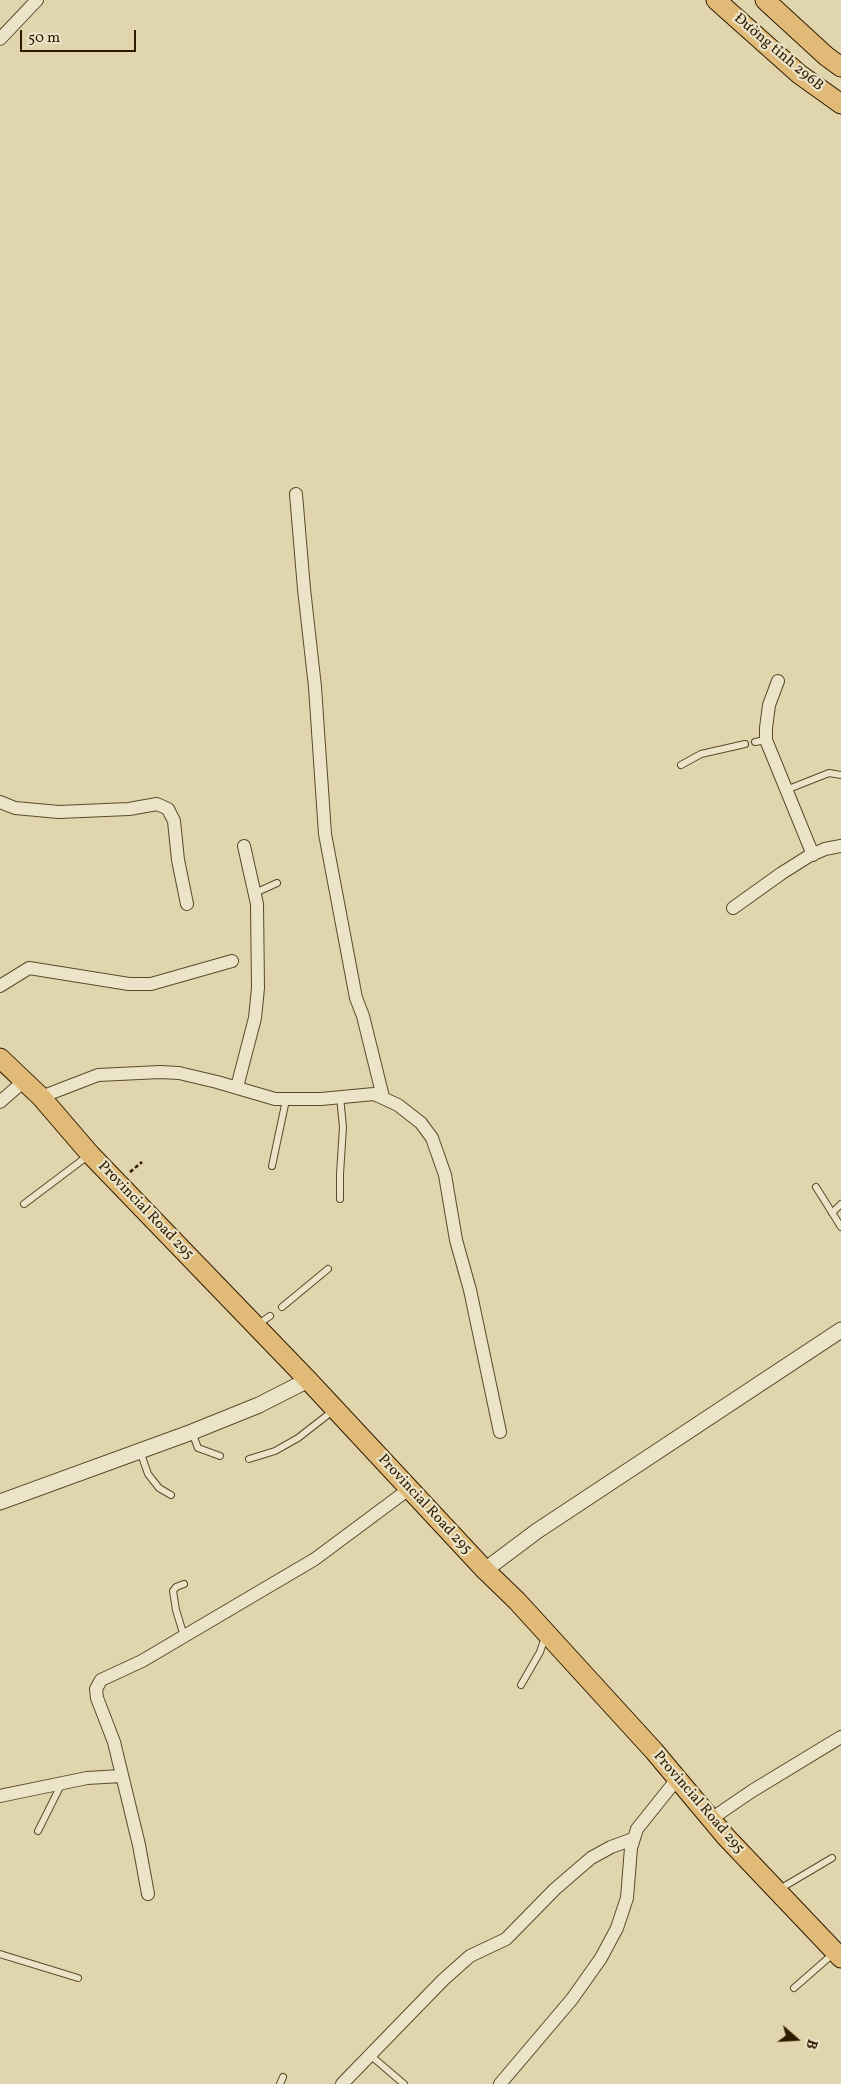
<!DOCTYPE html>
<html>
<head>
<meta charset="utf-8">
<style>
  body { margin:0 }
  #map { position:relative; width:841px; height:2084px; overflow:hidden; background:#e0d5ac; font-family:Vollkorn,serif }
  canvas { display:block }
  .north { position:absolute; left:771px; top:2014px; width:50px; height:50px; -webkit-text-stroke:4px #ebe4c9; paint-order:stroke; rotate:109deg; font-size:14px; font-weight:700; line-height:20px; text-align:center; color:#2f1b00 }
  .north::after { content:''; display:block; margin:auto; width:18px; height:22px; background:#2f1b00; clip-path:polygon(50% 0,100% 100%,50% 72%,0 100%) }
  .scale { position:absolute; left:20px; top:30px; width:116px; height:22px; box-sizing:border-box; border:2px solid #2f1b00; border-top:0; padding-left:6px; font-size:15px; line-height:18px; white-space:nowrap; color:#2f1b00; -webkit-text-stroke:4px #ebe4c9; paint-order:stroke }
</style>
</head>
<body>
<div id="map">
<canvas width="841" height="2084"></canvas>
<div class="north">B</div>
<div class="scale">50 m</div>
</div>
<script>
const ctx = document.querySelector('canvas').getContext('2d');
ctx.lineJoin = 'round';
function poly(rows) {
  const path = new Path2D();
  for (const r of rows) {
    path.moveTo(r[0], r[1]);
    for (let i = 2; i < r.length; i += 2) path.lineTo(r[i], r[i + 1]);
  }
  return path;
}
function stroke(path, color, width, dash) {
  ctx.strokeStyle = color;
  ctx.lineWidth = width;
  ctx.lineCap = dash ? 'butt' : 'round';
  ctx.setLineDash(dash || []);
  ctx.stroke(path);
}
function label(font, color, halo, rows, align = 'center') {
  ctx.font = font + ' Vollkorn,serif';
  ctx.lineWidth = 4.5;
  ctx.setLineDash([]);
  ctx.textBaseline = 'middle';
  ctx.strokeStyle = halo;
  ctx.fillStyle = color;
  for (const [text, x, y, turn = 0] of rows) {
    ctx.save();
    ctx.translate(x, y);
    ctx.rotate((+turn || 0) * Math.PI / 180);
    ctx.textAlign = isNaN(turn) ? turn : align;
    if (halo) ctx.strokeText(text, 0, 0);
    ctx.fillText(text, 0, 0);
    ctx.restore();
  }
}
const path = poly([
  [130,1172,142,1162]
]);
const service = poly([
  [755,742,766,740],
  [681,765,701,754,745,744],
  [786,790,829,773,841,775],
  [255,893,277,883],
  [272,1166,286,1100],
  [816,1187,841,1227],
  [340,1199,340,1174,343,1127,340,1097],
  [24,1204,89,1155],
  [832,1213,841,1204],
  [282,1307,328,1269],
  [257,1325,270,1316],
  [192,1432,198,1448,220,1456],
  [140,1451,148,1474,159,1488,171,1495],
  [249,1459,275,1451,298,1438,334,1410],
  [184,1636,176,1610,173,1591,176,1587,184,1584],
  [521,1685,540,1652,545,1637],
  [38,1831,61,1785],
  [778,1890,832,1858],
  [0,1954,78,1978],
  [794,1988,834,1953],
  [370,2055,404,2084],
  [280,2084,283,2077]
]);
const minor = poly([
  [0,39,37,0],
  [296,494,304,589,315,687,325,834,356,998,363,1016,383,1097],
  [778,681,769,705,766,728,766,740,813,855],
  [0,802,15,808,59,812,129,809,157,804,168,809,174,821,178,860,187,904],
  [733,908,782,873,809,856,825,849,841,846],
  [0,986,29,968,129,984,151,984,232,961],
  [237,1087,255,1018,258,988,257,904,244,846],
  [41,1097,98,1075,160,1072,179,1073,217,1082,275,1099,321,1099,374,1094,398,1105,421,1123,432,1138,445,1175,456,1240,470,1290,500,1432],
  [0,1102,24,1081],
  [0,1796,87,1778,121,1776],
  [711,1819,752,1791,841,1737],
  [148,1894,139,1845,114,1742,97,1698,96,1689,101,1680,142,1661,315,1559,409,1489],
  [342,2084,443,1980,470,1956,506,1939,555,1889,591,1858,611,1847,633,1839],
  [500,2084,572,1999,601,1958,617,1928,627,1898,631,1848,637,1829,677,1779]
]);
const tertiary = poly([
  [0,1502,192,1432,259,1405,308,1380],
  [485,1570,537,1531,841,1330]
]);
const primary = poly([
  [716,0,799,74,841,104],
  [765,0,826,56,841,67],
  [0,1058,41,1097,90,1154,308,1380,485,1570,517,1601,654,1751,726,1837,841,1958]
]);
const streetNames = [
  ["Đường tỉnh 296B",778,53,40],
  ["Provincial Road 295",145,1211,46],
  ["Provincial Road 295",424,1505,47],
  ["Provincial Road 295",698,1803,49]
];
stroke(service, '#5b4a2b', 8);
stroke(minor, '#5b4a2b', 14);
stroke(tertiary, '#5b4a2b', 17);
stroke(primary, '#2f1b00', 21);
stroke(path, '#2f1b00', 2.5, [4, 2.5]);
stroke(service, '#ebe4c9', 6);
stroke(minor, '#ebe4c9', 12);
stroke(tertiary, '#ebe4c9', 15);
stroke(primary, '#e0ba76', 19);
label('15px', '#2f1b00', '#ebe4c9', streetNames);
</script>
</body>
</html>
